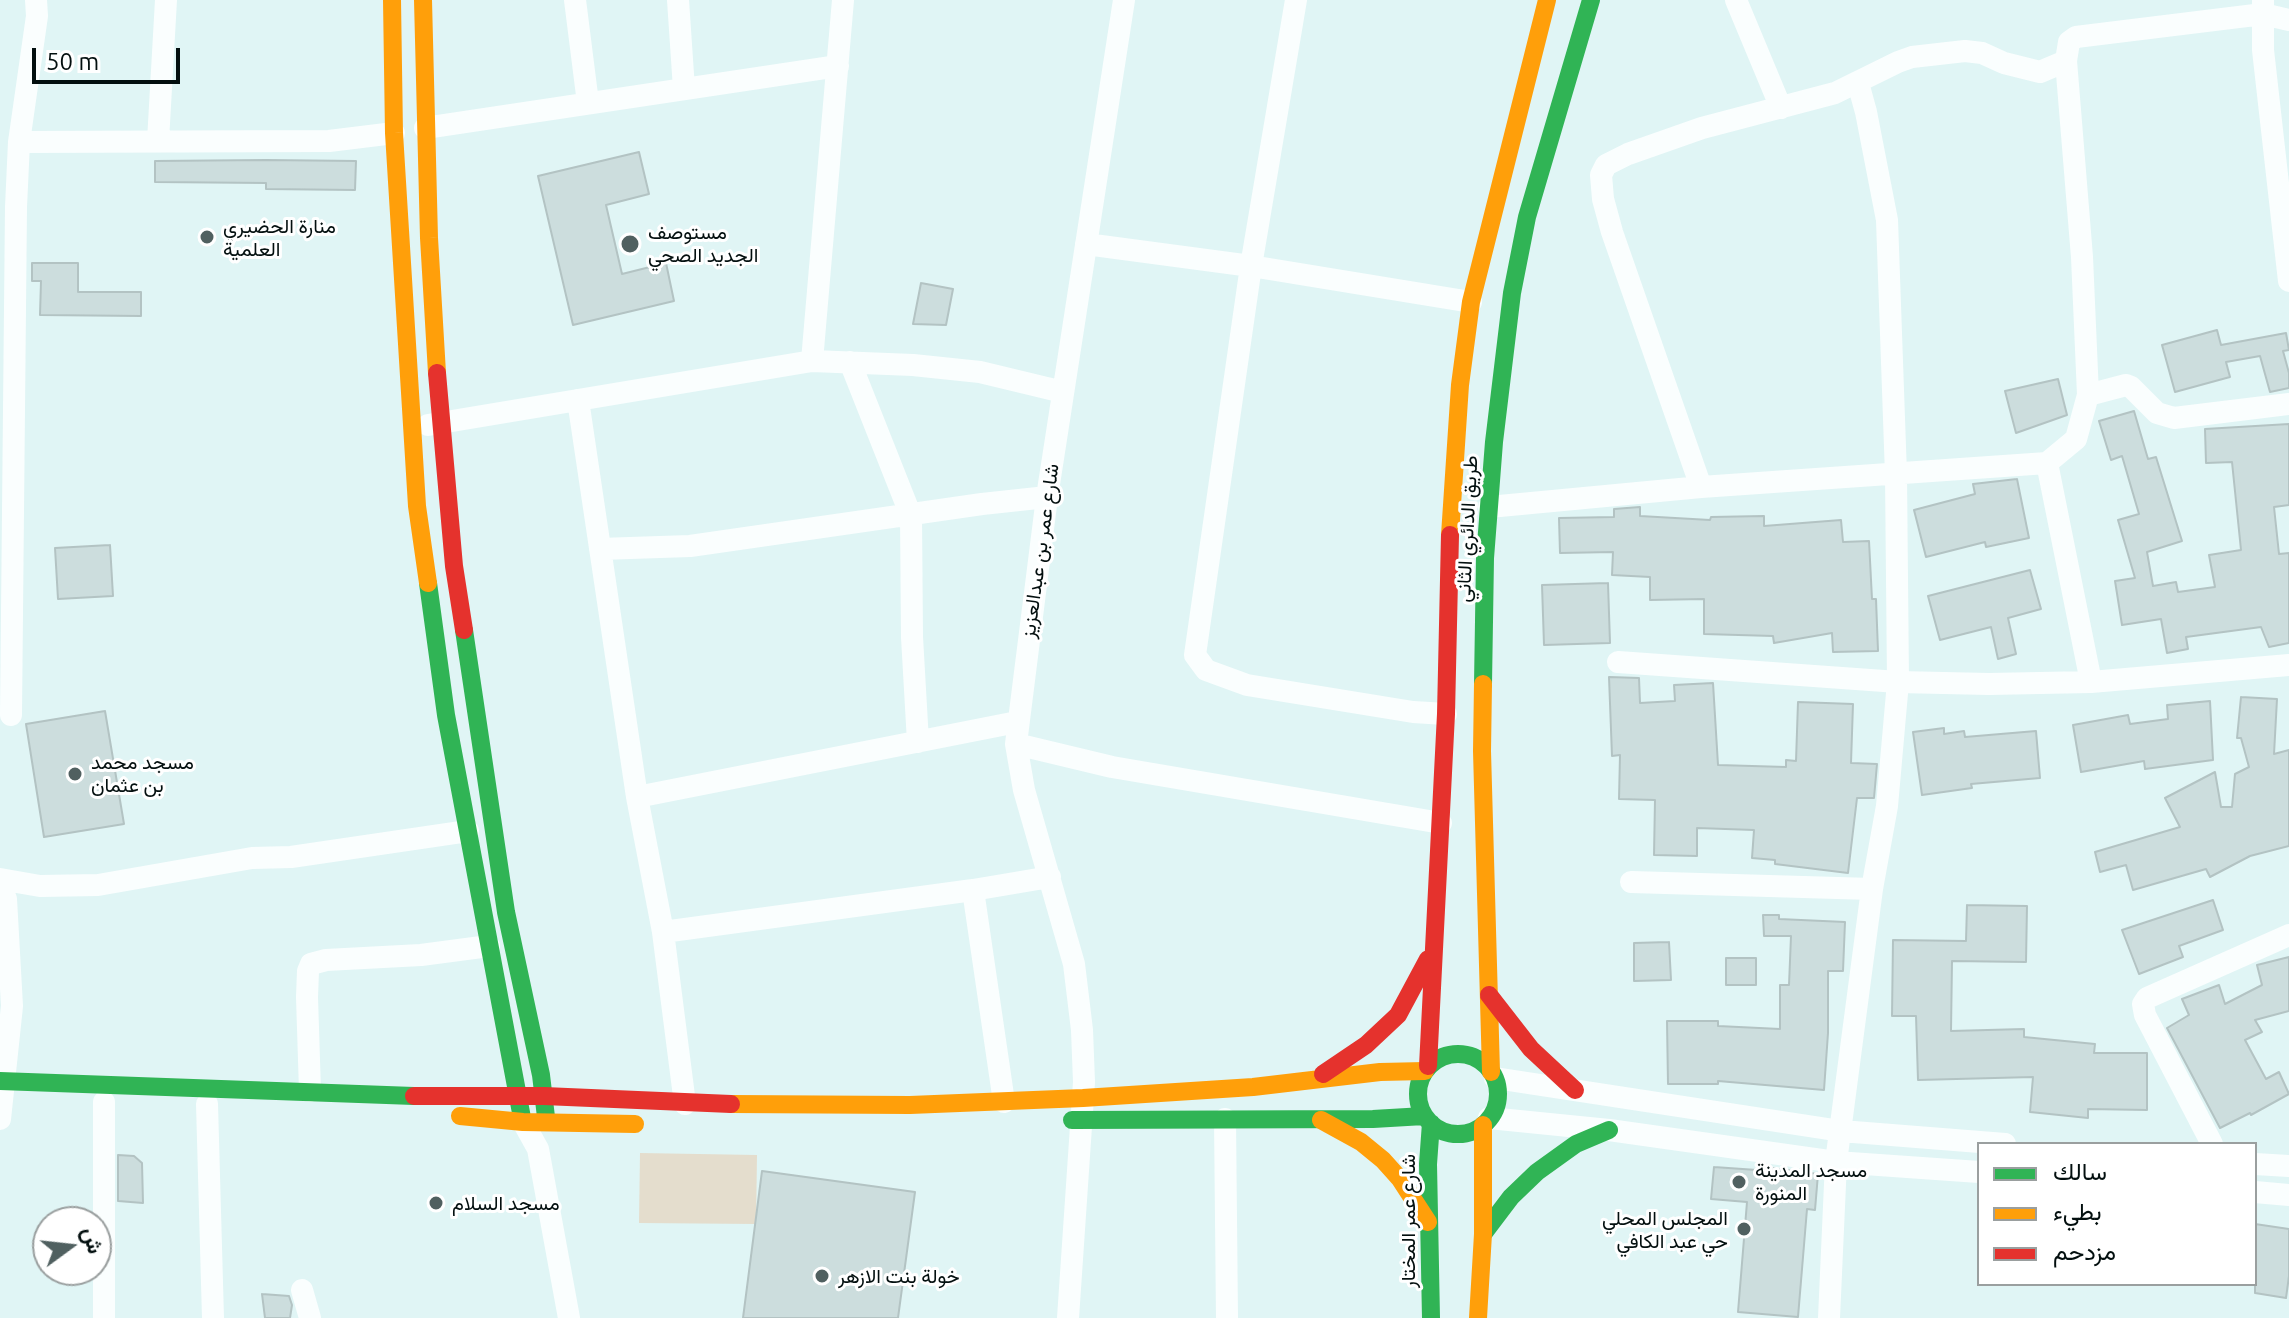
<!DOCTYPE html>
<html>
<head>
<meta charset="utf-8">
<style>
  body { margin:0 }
  #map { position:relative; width:2289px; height:1318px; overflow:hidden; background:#e0f5f5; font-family:Ubuntu,Vazirmatn,sans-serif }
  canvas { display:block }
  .legend { position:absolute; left:1977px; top:1142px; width:280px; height:144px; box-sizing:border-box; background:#fff; border:2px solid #9a9f9f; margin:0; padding:10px 14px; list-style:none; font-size:24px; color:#030f0f }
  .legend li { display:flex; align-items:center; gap:16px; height:40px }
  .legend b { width:40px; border:2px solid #9a9f9f }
  .north { position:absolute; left:32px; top:1206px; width:80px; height:80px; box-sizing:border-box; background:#fff; border:2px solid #9a9f9f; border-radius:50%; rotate:75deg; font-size:22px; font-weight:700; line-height:32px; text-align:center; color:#030f0f }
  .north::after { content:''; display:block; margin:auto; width:28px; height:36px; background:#506060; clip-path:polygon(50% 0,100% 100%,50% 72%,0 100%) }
  .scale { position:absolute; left:32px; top:48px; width:148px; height:36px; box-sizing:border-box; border:4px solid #030f0f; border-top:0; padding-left:10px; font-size:24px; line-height:28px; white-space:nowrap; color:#030f0f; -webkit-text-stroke:6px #fff; paint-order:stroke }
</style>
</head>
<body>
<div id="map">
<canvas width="2289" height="1318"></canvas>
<ul class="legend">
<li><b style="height:10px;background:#30b455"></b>سالك</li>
<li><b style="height:10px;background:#ff9f0a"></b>بطيء</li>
<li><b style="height:10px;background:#e5322d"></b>مزدحم</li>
</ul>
<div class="north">ش</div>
<div class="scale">50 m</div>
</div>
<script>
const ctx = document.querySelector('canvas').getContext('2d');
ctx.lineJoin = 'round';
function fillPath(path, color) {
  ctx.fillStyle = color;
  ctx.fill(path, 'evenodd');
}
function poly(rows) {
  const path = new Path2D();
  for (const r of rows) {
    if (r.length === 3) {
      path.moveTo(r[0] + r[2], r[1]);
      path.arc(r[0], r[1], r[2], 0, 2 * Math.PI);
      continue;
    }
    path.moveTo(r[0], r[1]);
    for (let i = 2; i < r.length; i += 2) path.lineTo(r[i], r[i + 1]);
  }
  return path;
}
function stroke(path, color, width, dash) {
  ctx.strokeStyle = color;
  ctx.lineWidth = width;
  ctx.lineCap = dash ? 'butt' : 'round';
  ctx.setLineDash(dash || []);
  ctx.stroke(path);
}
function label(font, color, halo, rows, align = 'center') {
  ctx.font = font + ' Ubuntu,Vazirmatn,sans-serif';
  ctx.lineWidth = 6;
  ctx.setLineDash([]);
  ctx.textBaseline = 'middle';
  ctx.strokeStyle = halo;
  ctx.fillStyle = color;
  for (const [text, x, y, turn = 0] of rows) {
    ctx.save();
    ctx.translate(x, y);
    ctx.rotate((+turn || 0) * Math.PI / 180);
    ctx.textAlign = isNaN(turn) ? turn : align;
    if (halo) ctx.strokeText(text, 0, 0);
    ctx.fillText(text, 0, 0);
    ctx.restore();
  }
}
const green = poly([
  [640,1153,757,1155,756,1224,639,1223]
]);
const building = poly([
  [639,152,649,194,606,205,622,274,666,263,674,301,573,325,538,176,639,152],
  [266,160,356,161,355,190,266,189,266,183,155,182,155,161,266,160],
  [32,263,78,263,78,292,141,292,141,316,40,315,41,281,32,281,32,263],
  [921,283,953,289,946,325,913,324,921,283],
  [2217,330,2221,345,2286,333,2289,350,2283,351,2289,373,2289,388,2270,392,2260,356,2226,362,2230,377,2175,392,2162,345,2217,330],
  [2058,379,2067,415,2016,433,2005,391,2058,379],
  [2134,411,2148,459,2156,457,2182,541,2147,552,2153,586,2176,582,2178,592,2215,587,2209,555,2241,550,2232,462,2206,463,2205,429,2289,424,2289,505,2274,507,2279,554,2289,553,2289,643,2269,647,2261,627,2186,637,2188,649,2167,653,2161,619,2122,625,2115,581,2135,578,2118,520,2139,514,2122,456,2111,460,2099,421,2134,411],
  [2017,479,2029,538,1986,547,1985,542,1926,557,1914,510,1975,494,1973,484,2017,479],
  [1640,507,1640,516,1710,520,1711,517,1764,516,1764,526,1841,520,1843,542,1869,541,1872,599,1876,599,1878,651,1833,652,1832,633,1774,643,1773,636,1704,634,1704,599,1650,600,1650,577,1612,575,1613,552,1560,553,1559,518,1614,517,1614,509,1640,507],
  [110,545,113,596,58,599,55,548,110,545],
  [2030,570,2041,609,2008,618,2016,654,1998,659,1991,627,1940,640,1928,596,2030,570],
  [1608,583,1610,643,1544,645,1542,585,1608,583],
  [1609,677,1639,678,1640,703,1675,701,1674,685,1713,683,1718,765,1786,767,1786,760,1796,761,1798,702,1853,704,1851,763,1877,764,1874,798,1857,798,1848,873,1775,864,1775,860,1752,858,1754,830,1697,828,1697,856,1654,855,1655,800,1619,799,1620,755,1612,756,1609,677],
  [2241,697,2277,699,2274,754,2289,750,2289,846,2250,856,2210,877,2206,869,2133,890,2126,865,2100,872,2095,852,2180,827,2165,798,2215,772,2221,807,2232,807,2235,774,2249,767,2241,738,2237,738,2241,697],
  [2210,701,2213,760,2145,769,2144,761,2081,772,2073,725,2128,715,2130,724,2168,719,2167,705,2210,701],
  [105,711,124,824,44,837,26,724,105,711],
  [1944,728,1944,734,1964,731,1965,737,2036,731,2040,778,1971,784,1972,788,1922,795,1913,732,1944,728],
  [2213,900,2223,930,2179,946,2183,957,2139,974,2122,930,2213,900],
  [1967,905,2027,906,2026,962,1952,961,1951,1031,2024,1029,2024,1037,2095,1044,2094,1053,2147,1053,2147,1110,2088,1109,2088,1118,2030,1112,2033,1077,1918,1080,1916,1016,1892,1016,1893,940,1966,941,1967,905],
  [1763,915,1779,915,1779,919,1845,922,1843,971,1828,971,1828,1033,1824,1090,1718,1081,1718,1084,1668,1084,1667,1021,1718,1021,1718,1026,1780,1029,1780,985,1789,985,1791,936,1764,936,1763,915],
  [1669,942,1671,980,1634,981,1634,943,1669,942],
  [2289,957,2289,1011,2255,1020,2262,1032,2245,1040,2266,1079,2279,1072,2289,1094,2251,1115,2250,1113,2220,1128,2167,1028,2189,1015,2182,999,2219,985,2225,1004,2262,985,2257,965,2289,957],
  [1726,958,1756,958,1756,985,1726,985,1726,958],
  [118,1155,134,1156,142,1163,143,1203,118,1201,118,1155],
  [1714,1167,1771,1171,1772,1168,1818,1174,1815,1210,1807,1209,1798,1317,1738,1312,1747,1202,1711,1199,1714,1167],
  [762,1171,915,1192,898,1318,743,1318,762,1171],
  [2255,1224,2289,1229,2289,1276,2286,1298,2255,1293,2255,1224],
  [262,1294,289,1296,292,1305,290,1318,265,1318,262,1294]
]);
const street = poly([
  [575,0,588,103],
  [678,0,684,89],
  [1296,0,1251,266,1195,655,1206,670,1247,685,1413,712,1446,714],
  [1736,0,1781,108],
  [2263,1,2263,50,2289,281],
  [425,128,838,66],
  [158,141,166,0],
  [19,142,329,141,394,133],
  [1086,244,1251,266,1471,302],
  [812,361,843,0],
  [850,362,911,516,912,637,918,742],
  [2088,395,2126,385,2131,387,2157,413,2174,418,2289,404],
  [578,400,637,797,663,932,685,1104],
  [428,425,812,361,913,365,980,372,1063,392],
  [2047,463,2091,682],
  [1701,487,1612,232,1603,199,1601,175,1606,165,1628,154,1702,128,1835,93,1898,62,1912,57,1965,51,1982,53,2004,63,2040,72,2066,61],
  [1489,507,1701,487,2047,463,2076,439,2088,395,2082,257,2066,61,2069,42,2076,37,2263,14,2289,20],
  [600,549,690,546,982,504,1047,497],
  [1618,662,1898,682,1989,684,2091,682,2289,665],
  [11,715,16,207,19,142,37,16,36,0],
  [1016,744,1112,767,1441,823],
  [637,797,1017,722],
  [0,879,40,886,98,885,252,858,291,857,468,831],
  [1631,882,1872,889],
  [0,884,6,899,12,1006,0,1119],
  [973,890,1004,1102],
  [663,932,973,890,1050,877],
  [1495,1078,1841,1131,2005,1144],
  [310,1091,307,997,308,971,311,964,326,960,421,955,489,946],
  [207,1104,213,1318],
  [1489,1118,1609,1130,1836,1162,1979,1172],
  [1225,1119,1227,1318],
  [523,1122,538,1149,569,1318],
  [2212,1144,2145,1015,2143,1004,2147,998,2289,935],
  [2255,1164,2289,1166],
  [2255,1192,2289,1195],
  [302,1290,310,1318],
  [104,1318,104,1102],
  [1068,1318,1084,1082,1082,1030,1074,964,1024,790,1016,744,1047,497,1124,0],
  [1829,1318,1836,1162,1872,889,1887,806,1898,682,1896,475,1887,220,1866,112,1858,83]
]);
const fast = poly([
  [428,583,446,715,522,1118],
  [464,630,506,912,541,1075,546,1117],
  [1483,684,1485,558,1494,442,1512,293,1527,217,1591,0],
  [1458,1094,40],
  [0,1081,414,1096],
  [1072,1120,1373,1119,1424,1116],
  [1431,1123,1428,1164,1431,1318],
  [1483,1234,1511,1197,1537,1172,1576,1144,1609,1130]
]);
const slow = poly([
  [392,0,394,133,417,506,428,583],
  [423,0,429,238,437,373],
  [1450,535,1460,385,1471,302,1547,0],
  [1483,684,1482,751,1491,1072],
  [731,1104,910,1105,1083,1098,1253,1087,1380,1072,1425,1071],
  [460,1116,523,1122,635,1124],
  [1321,1120,1361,1142,1383,1160,1400,1179,1428,1222],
  [1478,1318,1483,1234,1483,1125]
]);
const jam = poly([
  [437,373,454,566,464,630],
  [1489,995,1531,1049,1575,1090],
  [1428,1066,1446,714,1450,535],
  [1323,1074,1366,1045,1398,1015,1428,959],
  [414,1096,544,1096,731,1104]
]);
const markers = [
  [207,237,8,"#506060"],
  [630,244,10,"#506060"],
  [75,774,8,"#506060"],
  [1739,1182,8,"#506060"],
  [436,1203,8,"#506060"],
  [1744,1229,8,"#506060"],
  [822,1276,8,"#506060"]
];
const poiNames = [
  ["منارة الحضيري",223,226],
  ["العلمية",223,249],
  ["مستوصف",648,232],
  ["الجديد الصحي",648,255],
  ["مسجد محمد",91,762],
  ["بن عثمان",91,785],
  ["مسجد المدينة",1755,1170],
  ["المنورة",1755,1193],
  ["مسجد السلام",452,1203],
  ["المجلس المحلي",1728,1218,"right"],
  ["حي عبد الكافي",1728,1241,"right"],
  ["خولة بنت الازهر",838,1276]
];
const streetNames = [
  ["طريق الدائري الثاني",1467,529,-87],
  ["شارع عمر بن عبدالعزيز",1040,551,-82],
  ["شارع عمر المختار",1408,1221,-90]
];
fillPath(green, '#e4ddcd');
fillPath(building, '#cdd');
stroke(building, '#b3c3c3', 2);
stroke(street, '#fafefe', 22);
stroke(fast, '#30b455', 18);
stroke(slow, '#ff9f0a', 18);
stroke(jam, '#e5322d', 18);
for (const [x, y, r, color] of markers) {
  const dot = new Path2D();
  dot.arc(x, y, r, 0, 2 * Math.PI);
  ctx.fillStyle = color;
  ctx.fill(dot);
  stroke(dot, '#fff', 3);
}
label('20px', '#030f0f', '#fff', poiNames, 'left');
label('20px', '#030f0f', '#fff', streetNames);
</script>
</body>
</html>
